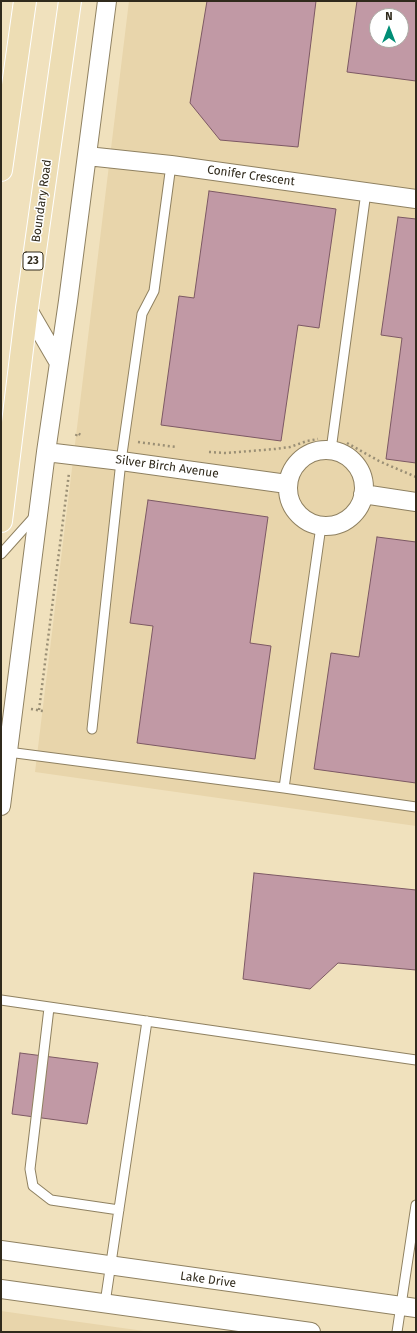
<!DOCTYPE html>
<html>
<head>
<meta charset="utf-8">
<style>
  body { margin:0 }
  #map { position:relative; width:417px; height:1333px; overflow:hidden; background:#f0e1bd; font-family:"Fira Sans",sans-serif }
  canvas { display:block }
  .frame { position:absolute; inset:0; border:2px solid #302a1c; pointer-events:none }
  .north { position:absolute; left:369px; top:8px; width:40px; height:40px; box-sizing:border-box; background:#fff; border:1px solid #acaaa4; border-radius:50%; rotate:0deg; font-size:11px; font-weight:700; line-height:16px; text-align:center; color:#302a1c }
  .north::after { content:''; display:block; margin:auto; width:14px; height:18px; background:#018e76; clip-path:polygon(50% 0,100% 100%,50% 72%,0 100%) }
</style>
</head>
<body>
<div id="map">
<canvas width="417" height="1333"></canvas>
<div class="frame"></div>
<div class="north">N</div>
</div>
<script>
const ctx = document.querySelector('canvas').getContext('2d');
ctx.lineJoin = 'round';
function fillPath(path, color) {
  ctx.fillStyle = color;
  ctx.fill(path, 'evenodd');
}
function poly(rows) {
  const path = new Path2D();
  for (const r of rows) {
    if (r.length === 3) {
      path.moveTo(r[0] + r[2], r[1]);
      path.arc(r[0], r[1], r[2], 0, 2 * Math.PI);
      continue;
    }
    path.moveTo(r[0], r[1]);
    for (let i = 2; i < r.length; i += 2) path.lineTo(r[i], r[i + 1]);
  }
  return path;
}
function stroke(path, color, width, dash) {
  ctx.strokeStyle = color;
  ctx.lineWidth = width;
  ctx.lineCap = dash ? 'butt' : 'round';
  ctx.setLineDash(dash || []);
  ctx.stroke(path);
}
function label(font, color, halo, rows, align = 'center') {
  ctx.font = font + ' "Fira Sans",sans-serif';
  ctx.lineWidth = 3;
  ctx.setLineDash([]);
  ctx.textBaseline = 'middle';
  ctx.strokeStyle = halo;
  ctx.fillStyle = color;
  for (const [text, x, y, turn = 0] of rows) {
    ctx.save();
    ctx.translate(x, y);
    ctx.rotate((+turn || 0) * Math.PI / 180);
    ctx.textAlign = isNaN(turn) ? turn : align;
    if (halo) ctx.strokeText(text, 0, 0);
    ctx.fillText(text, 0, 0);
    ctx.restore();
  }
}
const built = poly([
  [129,1,416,1,416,826,35,772],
  [377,16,401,16,401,40,377,40],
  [1,1311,151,1332,1,1332]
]);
const building = poly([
  [207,1,316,1,298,147,220,140,190,103,207,1],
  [357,1,416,1,416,81,347,72,357,1],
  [377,16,401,16,401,40,377,40,377,16],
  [209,191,336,209,319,328,298,325,281,441,161,425,179,296,194,298,209,191],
  [398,217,416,219,416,463,386,459,402,338,381,335,398,217],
  [148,500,268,517,250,643,271,646,255,759,137,743,153,626,130,623,148,500],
  [377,537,416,542,416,783,314,769,331,653,359,657,377,537],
  [254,873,416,890,416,970,338,963,310,989,243,979,254,873],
  [20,1053,98,1063,87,1124,12,1114,20,1053]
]);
const path = poly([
  [76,436,77,433,83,436],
  [138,442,176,447],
  [347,443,379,461,416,477],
  [209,452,226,453,275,449,290,447,307,441,318,439],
  [31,709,43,711],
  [39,710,69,473]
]);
const lane = poly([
  [331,450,366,192],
  [1,554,35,516],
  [92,729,121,461,142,314,154,291,171,165],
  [8,752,284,788,416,807],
  [284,788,321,526],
  [1,1000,416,1060],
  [49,1008,30,1169,33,1186,51,1200,119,1210],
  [105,1303,147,1021],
  [397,1332,416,1205]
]);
const street = poly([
  [87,156,171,165,416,199],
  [59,363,68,301,107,1],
  [326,488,38],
  [46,452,121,461,287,484],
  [363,494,416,502],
  [1,806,46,452,59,363,27,308],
  [1,1250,416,1308],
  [1,1289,311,1332]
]);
const primary = poly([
  [1,170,25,1],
  [1,521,27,308,70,1]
]);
const shields = [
  [33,261,20]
];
const shieldNames = [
  ["23",33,261]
];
const streetNames = [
  ["Conifer Crescent",251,176,8],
  ["Boundary Road",42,201,-82],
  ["Silver Birch Avenue",167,467,8],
  ["Lake Drive",208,1280,8]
];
fillPath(built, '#e8d5ab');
fillPath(building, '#c199a5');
stroke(building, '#7d5964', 1);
stroke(lane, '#8f8161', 11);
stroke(street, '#8f8161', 20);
stroke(primary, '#fff', 24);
stroke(path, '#9a8f75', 2.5, [2, 3]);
stroke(lane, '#fff', 9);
stroke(street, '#fff', 18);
stroke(primary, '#edddb4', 22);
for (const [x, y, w] of shields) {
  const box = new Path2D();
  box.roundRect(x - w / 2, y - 9, w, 18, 3);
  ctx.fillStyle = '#fff';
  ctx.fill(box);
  stroke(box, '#302a1c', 1);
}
label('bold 11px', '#302a1c', null, shieldNames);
label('12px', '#302a1c', '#fff', streetNames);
</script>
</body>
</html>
